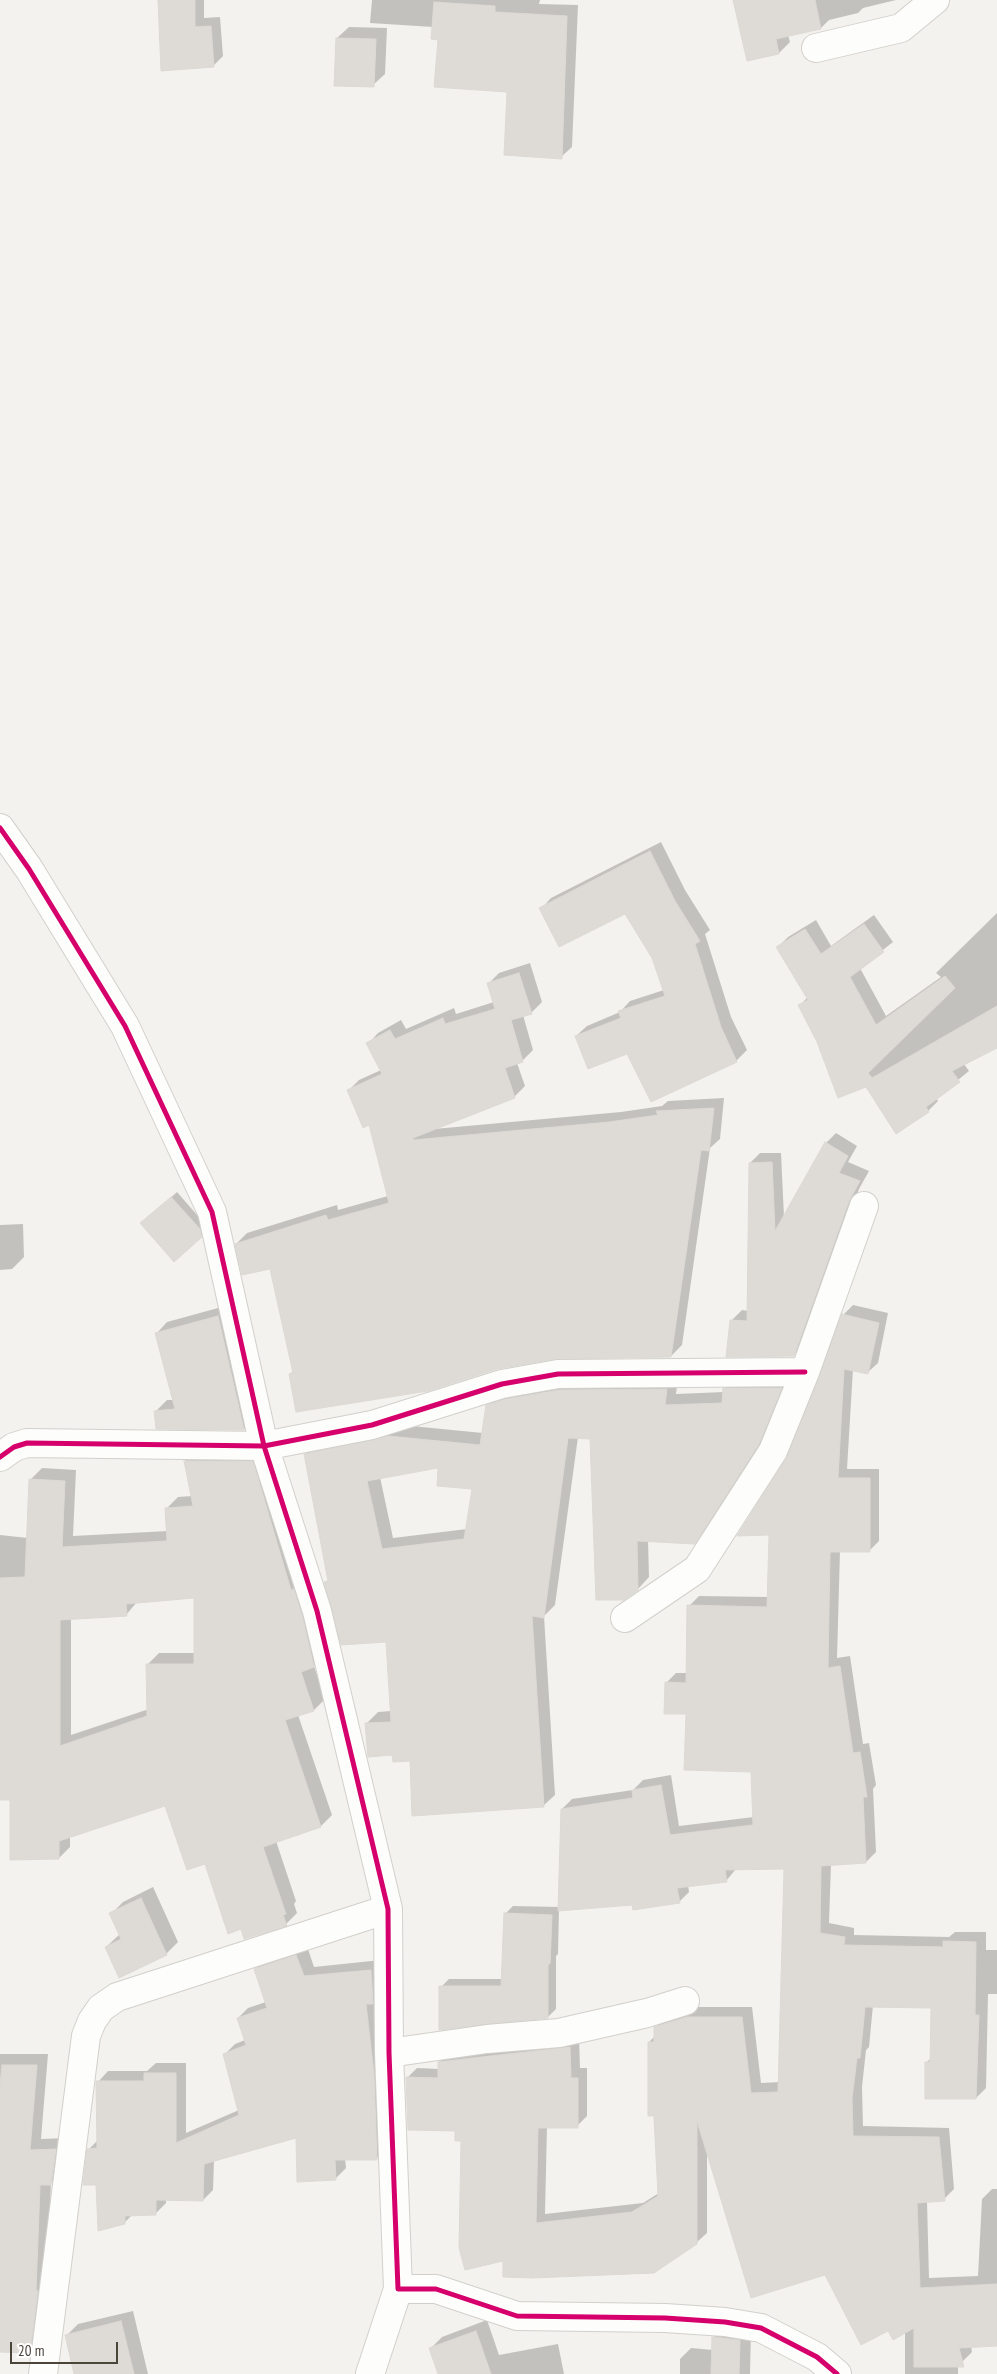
<!DOCTYPE html>
<html>
<head>
<meta charset="utf-8">
<style>
  body { margin:0 }
  #map { position:relative; width:997px; height:2374px; overflow:hidden; background:#f4f2ee; font-family:"PT Sans Narrow",sans-serif }
  canvas { display:block }
  .scale { position:absolute; left:10px; top:2342px; width:108px; height:22px; box-sizing:border-box; border:2px solid #4b4439; border-top:0; padding-left:6px; font-size:15px; line-height:18px; white-space:nowrap; color:#4b4439; -webkit-text-stroke:4px #fff; paint-order:stroke }
</style>
</head>
<body>
<div id="map">
<canvas width="997" height="2374"></canvas>
<div class="scale">20 m</div>
</div>
<script>
const ctx = document.querySelector('canvas').getContext('2d');
ctx.lineJoin = 'round';
function fillPath(path, color) {
  ctx.fillStyle = color;
  ctx.fill(path, 'evenodd');
}
function poly(rows) {
  const path = new Path2D();
  for (const r of rows) {
    path.moveTo(r[0], r[1]);
    for (let i = 2; i < r.length; i += 2) path.lineTo(r[i], r[i + 1]);
  }
  return path;
}
function stroke(path, color, width, dash) {
  ctx.strokeStyle = color;
  ctx.lineWidth = width;
  ctx.lineCap = dash ? 'butt' : 'round';
  ctx.setLineDash(dash || []);
  ctx.stroke(path);
}
const shadow = poly([
  [159,0,204,0,204,18,220,17,223,56,213,66],
  [372,0,540,0,539,4,578,5,572,147,561,157,508,91,439,38,433,27,370,23],
  [734,0,896,0,863,8,858,13,829,20,821,28,788,35,790,42,779,53],
  [349,27,387,28,385,74,373,85,337,38],
  [661,842,685,890,710,930,705,934,731,1017,747,1050,736,1061,628,1052,576,1036,587,1026,620,1012,630,1001,664,990,653,957,626,912,541,909,551,898],
  [997,913,997,1047,964,1064,969,1071,936,1098,938,1101,928,1111,897,1132,866,1086,818,1041,799,1006,808,997,778,947,788,937,816,920,831,946,874,915,893,942,860,968,886,1016,941,977,936,973],
  [530,963,542,1002,531,1013,523,1015,533,1050,522,1061,517,1063,525,1086,514,1097,434,1129,621,1112,662,1106,668,1101,724,1098,720,1139,710,1148,682,1345,671,1356,555,1357,290,1374,294,1370,271,1267,236,1244,247,1233,337,1205,338,1210,388,1196,370,1124,348,1091,359,1080,381,1070,368,1044,378,1033,401,1020,406,1029,454,1008,456,1014,494,1002,488,984,499,973],
  [836,1133,857,1146,848,1162,869,1171,859,1189,804,1345,793,1355,728,1356,732,1320,742,1310,748,1311,750,1163,760,1153,781,1153,784,1217,826,1143],
  [177,1192,205,1224,207,1230,201,1236,148,1218],
  [23,1224,24,1257,12,1269,0,1270,0,1225],
  [229,1305,255,1418,244,1429,157,1428,155,1412,167,1400,174,1400,156,1334,167,1322],
  [853,1305,888,1313,878,1363,867,1373,853,1369,847,1469,879,1469,879,1541,869,1551,840,1551,837,1658,850,1656,863,1744,869,1743,876,1785,873,1789,876,1852,866,1862,831,1864,829,1923,854,1928,854,1935,949,1937,955,1932,986,1932,986,1950,997,1950,997,1994,988,1994,986,2088,976,2098,926,2063,932,2057,932,2007,873,2005,869,2047,866,2050,862,2087,863,2126,949,2128,954,2189,944,2199,927,2201,929,2278,978,2276,982,2199,992,2189,997,2189,997,2345,971,2346,972,2352,962,2362,958,2363,958,2374,905,2374,905,2321,826,2273,707,2150,707,2233,696,2243,505,2259,463,2140,456,2129,407,2078,417,2068,439,2069,439,2062,450,2052,579,2037,580,2068,587,2068,587,2116,577,2126,547,2126,545,2214,643,2203,659,2193,649,2042,655,2036,655,2028,665,2018,698,2007,752,2007,761,2083,780,2082,786,1867,736,1869,726,1881,688,1885,689,1892,679,1902,559,1909,558,1954,556,1956,556,2009,548,2017,441,1987,449,1979,503,1979,505,1914,513,1906,560,1907,562,1809,572,1799,633,1790,643,1780,671,1775,679,1826,754,1817,752,1770,687,1713,666,1683,676,1673,687,1673,689,1606,699,1596,769,1597,789,1458,843,1315],
  [736,1377,792,1377,770,1431,706,1531,694,1542,648,1540,649,1577,638,1589,591,1438,578,1437,555,1605,544,1616,555,1795,543,1806,394,1754,367,1723,378,1712,391,1711,388,1641,326,1582,329,1579,305,1455,317,1443,401,1425,483,1433,488,1406,499,1394,518,1388,678,1378,676,1394,724,1392,724,1389],
  [439,1467,474,1488,467,1529,393,1538,380,1477],
  [196,1450,264,1451,325,1655,314,1666,325,1699,314,1710,298,1715,332,1815,321,1826,276,1841,296,1901,294,1904,297,1913,286,1924,241,1928,205,1863,166,1804,70,1836,70,1847,59,1858,11,1799,0,1799,0,1535,28,1538,30,1480,42,1468,76,1470,73,1536,168,1531,167,1508,178,1497,192,1496,185,1461],
  [195,1597,196,1653,159,1653,148,1664,149,1709,71,1735,71,1618,126,1615,137,1602],
  [153,1887,178,1942,166,1954,106,1947,120,1934,111,1914,123,1902],
  [307,1946,314,1967,381,1960,387,2148,377,2158,345,2159,346,2168,335,2179,297,2136,214,2160,213,2190,203,2200,166,2199,166,2203,155,2214,133,2214,124,2223,98,2183,89,2149,98,2140,98,2082,108,2071,147,2071,156,2063,186,2063,186,2133,239,2110,224,2055,235,2044,245,2040,238,2018,248,2008,266,2002,255,1969,266,1959],
  [0,2054,48,2054,41,2139,67,2138,62,2172,51,2183,47,2280,41,2340,29,2351,0,2350],
  [133,2311,148,2374,75,2374,66,2336,78,2324],
  [487,2320,499,2355,558,2344,564,2374,440,2374,431,2348,442,2337],
  [725,2326,751,2330,750,2374,680,2374,680,2359,691,2348,713,2350,714,2337]
]);
const building = poly([
  [158,0,195,0,195,27,211,26,214,67,161,71,158,0],
  [733,0,815,0,821,29,776,39,779,54,747,61,733,0],
  [434,2,495,6,495,12,567,16,562,159,504,155,507,92,434,87,438,40,431,39,434,2],
  [336,38,376,39,374,87,334,86,336,38],
  [650,851,675,901,700,941,695,944,721,1027,737,1062,651,1102,627,1054,588,1069,575,1036,621,1018,618,1011,665,996,652,958,625,914,559,947,539,908,650,851],
  [864,924,884,952,850,977,876,1025,945,976,955,988,868,1073,872,1078,997,1006,997,1048,952,1071,960,1082,926,1107,929,1112,896,1134,866,1087,838,1098,817,1042,798,1005,808,1000,776,947,805,929,821,954,864,924],
  [519,973,532,1014,511,1020,523,1062,505,1068,515,1098,413,1138,413,1140,609,1122,658,1115,656,1111,714,1108,709,1151,701,1150,671,1357,555,1359,497,1369,428,1391,296,1412,289,1374,293,1373,270,1269,242,1275,235,1244,326,1215,328,1220,389,1203,369,1125,363,1128,347,1090,382,1074,366,1043,390,1030,395,1039,443,1018,445,1024,495,1009,487,983,519,973],
  [825,1142,848,1156,839,1173,860,1181,849,1201,794,1356,726,1357,730,1320,747,1321,749,1163,772,1162,775,1231,825,1142],
  [171,1197,200,1229,202,1237,174,1262,140,1223,171,1197],
  [842,1314,879,1323,868,1374,844,1369,838,1478,870,1478,870,1552,830,1552,828,1668,840,1666,853,1753,860,1752,867,1797,863,1797,866,1863,821,1866,820,1933,845,1937,844,1945,943,1947,943,1941,976,1942,975,2015,979,2015,976,2099,925,2099,925,2062,930,2062,931,2008,865,2007,860,2058,857,2058,852,2098,853,2136,939,2137,945,2201,917,2203,920,2288,997,2284,997,2346,959,2348,964,2367,914,2367,914,2328,893,2340,888,2331,861,2345,825,2275,751,2298,697,2121,697,2244,654,2273,532,2278,503,2277,503,2261,465,2270,459,2248,461,2141,455,2141,455,2131,408,2130,406,2077,438,2078,438,2062,570,2047,571,2078,578,2078,578,2128,538,2128,536,2223,632,2212,658,2196,654,2116,648,2116,648,2042,654,2042,654,2027,687,2017,742,2017,751,2093,778,2092,784,1869,725,1870,727,1882,677,1888,680,1903,633,1910,632,1905,558,1911,561,1809,633,1798,632,1790,661,1785,670,1835,753,1825,751,1772,684,1770,686,1714,664,1714,665,1682,686,1683,687,1605,767,1607,769,1535,737,1536,787,1457,842,1314],
  [218,1316,244,1430,156,1429,154,1411,175,1409,155,1333,218,1316],
  [723,1388,782,1388,759,1444,695,1544,637,1541,638,1590,624,1600,596,1600,590,1439,568,1438,544,1618,532,1616,544,1807,412,1816,410,1761,393,1762,392,1755,368,1757,365,1723,391,1722,386,1642,341,1645,324,1582,328,1581,304,1454,388,1436,480,1445,486,1405,506,1399,559,1390,667,1389,665,1405,722,1403,723,1388],
  [438,1468,437,1486,472,1489,464,1539,382,1549,367,1481,438,1468],
  [184,1461,253,1461,291,1590,294,1589,302,1615,314,1667,301,1672,314,1711,285,1720,321,1827,263,1847,286,1914,283,1915,287,1926,244,1939,241,1929,228,1934,205,1864,187,1870,165,1806,59,1841,59,1859,10,1860,10,1800,0,1800,0,1578,25,1577,29,1479,65,1481,62,1547,167,1541,165,1508,193,1506,184,1461],
  [194,1598,194,1664,146,1664,147,1716,60,1746,60,1620,127,1616,126,1604,194,1598],
  [141,1898,167,1955,119,1978,105,1947,121,1939,109,1913,141,1898],
  [504,1913,552,1915,550,1964,548,1964,548,2018,439,2030,439,1986,501,1986,504,1913],
  [296,1955,304,1976,371,1970,373,2004,366,2004,374,2074,377,2160,335,2160,336,2180,297,2182,296,2138,204,2164,203,2201,156,2200,156,2215,125,2216,125,2224,98,2231,96,2185,83,2185,87,2149,97,2148,96,2081,144,2081,144,2073,176,2073,176,2143,239,2115,223,2054,246,2045,237,2018,267,2008,254,1969,296,1955],
  [2,2065,37,2065,30,2150,56,2149,51,2185,40,2185,36,2291,38,2291,30,2353,0,2352,0,2085,2,2065],
  [121,2321,134,2374,74,2374,65,2335,121,2321],
  [476,2331,491,2374,438,2374,429,2348,476,2331],
  [712,2337,740,2340,739,2374,711,2374,712,2337]
]);
const minor = poly([
  [816,48,901,28,935,0],
  [0,828,29,869,125,1026,212,1212,264,1446,317,1611,388,1909,389,2053,398,2289,436,2289,517,2316,665,2318,725,2322,761,2328,817,2357,837,2374],
  [0,1457,14,1447,27,1443,264,1446,372,1425,502,1384,558,1374,805,1372],
  [625,1618,697,1569,773,1451,805,1372,864,1206],
  [389,2053,487,2039,559,2033,647,2013,685,2001],
  [43,2374,86,2036,92,2021,101,2008,117,1997,388,1909],
  [370,2374,398,2289]
]);
const cycleway = poly([
  [0,828,29,869,125,1026,212,1212,264,1446,317,1611,388,1909,389,2053,398,2289,436,2289,517,2316,665,2318,725,2322,761,2328,817,2357,837,2374],
  [0,1457,14,1447,27,1443,264,1446,372,1425,502,1384,558,1374,805,1372]
]);
fillPath(shadow, '#0003');
fillPath(building, '#dedbd6');
stroke(building, '#dcd9d4', 1);
stroke(minor, '#d2d0cb', 30);
stroke(minor, '#fdfdfc', 28);
stroke(cycleway, '#d6006c', 5);
</script>
</body>
</html>
